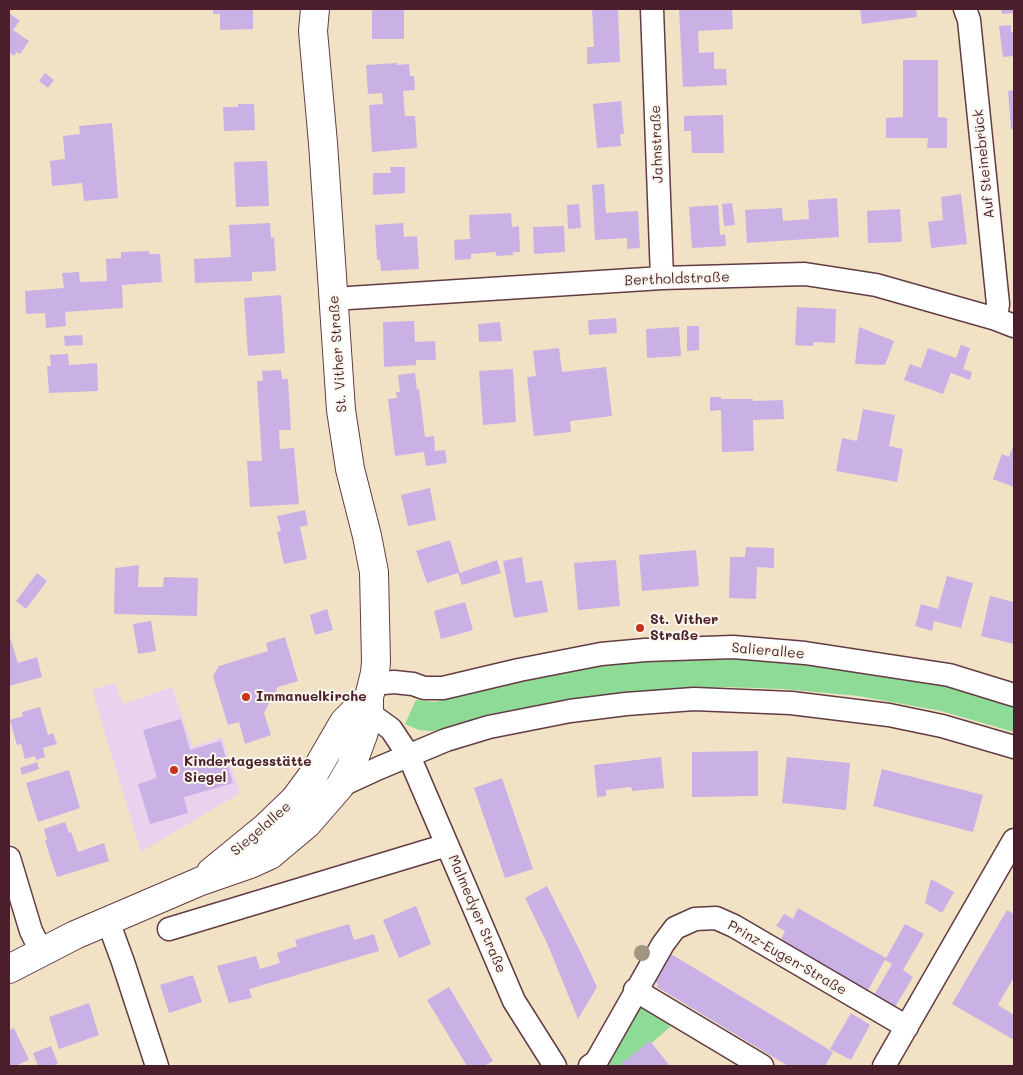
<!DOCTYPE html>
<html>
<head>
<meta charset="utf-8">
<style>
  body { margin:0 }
  #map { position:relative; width:1023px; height:1075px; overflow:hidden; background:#f2e2c5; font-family:Mali,sans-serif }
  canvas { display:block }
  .frame { position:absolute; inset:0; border:10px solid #4a1f2b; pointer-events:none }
</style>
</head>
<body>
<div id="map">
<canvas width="1023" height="1075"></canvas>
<div class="frame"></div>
</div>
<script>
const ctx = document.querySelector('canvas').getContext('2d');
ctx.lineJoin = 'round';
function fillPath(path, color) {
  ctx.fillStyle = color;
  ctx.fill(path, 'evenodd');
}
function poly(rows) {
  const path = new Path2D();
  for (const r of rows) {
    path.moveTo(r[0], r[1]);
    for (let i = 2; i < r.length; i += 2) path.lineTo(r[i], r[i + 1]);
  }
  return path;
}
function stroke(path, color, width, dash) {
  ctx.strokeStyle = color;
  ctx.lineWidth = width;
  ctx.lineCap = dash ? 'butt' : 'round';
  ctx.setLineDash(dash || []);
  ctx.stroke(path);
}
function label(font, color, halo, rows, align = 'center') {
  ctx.font = font + ' Mali,sans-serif';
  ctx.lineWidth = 4;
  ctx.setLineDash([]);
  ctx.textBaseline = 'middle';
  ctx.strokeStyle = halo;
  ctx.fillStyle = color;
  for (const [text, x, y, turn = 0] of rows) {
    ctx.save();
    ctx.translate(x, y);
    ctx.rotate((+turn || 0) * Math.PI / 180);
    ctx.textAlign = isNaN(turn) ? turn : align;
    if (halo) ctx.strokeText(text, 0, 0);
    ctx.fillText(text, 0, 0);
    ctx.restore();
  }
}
const built = poly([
  [115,683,123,704,172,687,193,747,222,737,240,793,141,852,92,690]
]);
const green = poly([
  [737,654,823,659,1014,699,1014,732,941,711,859,696,783,689,725,687,600,695,506,713,447,729,432,731,419,730,405,724,416,700,435,702,557,672,653,659],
  [633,997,677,1021,625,1066,600,1066]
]);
const building = poly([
  [213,9,253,9,253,29,220,30,220,14,213,14],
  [372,9,404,9,404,39,372,39],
  [592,9,618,9,620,62,587,64,587,47,594,47],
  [679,9,732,9,733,29,698,31,699,53,714,52,714,69,726,69,727,85,683,87],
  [860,9,916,9,917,17,862,24],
  [1001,9,1014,9,1014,13,1002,14],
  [9,13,20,21,13,30,29,41,20,54,17,52,14,56,9,52],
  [1011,25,1011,32,1014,32,1014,56,1003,57,999,26],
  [903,60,938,60,938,117,947,118,947,148,927,148,928,138,886,138,886,118,903,117],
  [397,63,397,65,409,64,410,76,414,76,415,90,403,91,405,116,415,116,417,148,372,152,369,105,383,104,382,93,368,94,366,65],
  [45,73,54,80,48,88,39,81],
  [1014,90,1014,129,1011,129,1008,91],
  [621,101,624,134,620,134,621,146,597,148,593,104],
  [238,104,254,104,255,130,224,131,223,107,238,107],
  [723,115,724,153,692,153,691,131,684,131,684,116],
  [112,123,118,198,84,201,82,183,52,186,50,161,65,159,63,136,80,134,79,126],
  [267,161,269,206,236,207,234,162],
  [390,167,405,167,405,193,373,195,373,173,391,173],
  [604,184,606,213,638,211,640,248,627,249,627,238,595,240,592,185],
  [961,194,967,244,931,248,928,222,943,220,941,197],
  [837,198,839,237,747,243,745,210,782,208,783,221,809,219,808,200],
  [732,203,735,225,724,226,722,204],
  [579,204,581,228,568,229,567,205],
  [718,205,720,235,725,234,726,246,692,248,689,207],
  [900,209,902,242,868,243,867,211],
  [511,213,512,227,519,226,520,252,513,252,513,255,496,256,496,252,471,254,471,259,455,260,454,240,470,239,469,215],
  [270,223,271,238,274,237,276,271,252,272,252,281,195,283,194,259,231,257,229,225],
  [403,223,404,237,417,236,419,269,381,271,380,260,377,260,375,225],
  [564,226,565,252,534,254,533,227],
  [149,251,149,254,160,254,162,282,122,285,123,308,65,312,66,326,46,328,45,313,26,314,25,291,64,288,62,273,79,272,80,282,107,281,106,259,121,258,121,252],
  [281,295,285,353,248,356,244,298],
  [797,307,836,309,835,343,814,342,813,346,795,345],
  [616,318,617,333,589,335,588,320],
  [414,321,415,342,435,341,436,360,416,360,416,365,384,367,383,322],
  [500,322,502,341,479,342,478,324],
  [687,326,699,326,699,350,687,351],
  [679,327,681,356,647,358,646,329],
  [859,327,894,341,885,365,855,364],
  [82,335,83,345,65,346,64,336],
  [961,345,970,348,963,369,972,372,970,380,951,373,943,394,904,380,910,364,921,368,928,348,956,358],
  [559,348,562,372,606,367,612,416,570,421,571,432,534,436,527,377,536,376,533,351],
  [68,354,69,365,97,363,98,391,49,393,47,366,51,366,50,355],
  [513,369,516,422,483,425,479,371],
  [281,370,282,379,288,379,291,430,279,430,280,449,294,448,299,504,250,507,247,461,262,461,257,381,263,381,262,371],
  [415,373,417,390,419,389,425,437,434,436,435,451,445,450,447,463,426,466,424,452,395,456,388,399,397,398,396,392,400,392,398,375],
  [710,397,721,397,721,399,753,399,753,401,783,400,784,419,753,420,754,451,722,452,721,410,710,411],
  [863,409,895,415,889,446,903,449,897,482,836,471,842,438,857,441],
  [1014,444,1014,487,993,479,1002,454,1009,457],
  [430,488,436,520,408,526,401,495],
  [305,510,308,525,300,527,307,559,284,564,277,532,281,531,277,516],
  [450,540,460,573,497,560,501,573,462,585,458,573,427,583,416,551],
  [746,547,774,548,774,568,757,567,756,599,729,598,730,557,745,557],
  [696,550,699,586,642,591,639,555],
  [522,557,526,583,542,580,548,612,514,618,503,561],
  [616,560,620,606,578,610,574,563],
  [139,565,138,587,163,587,164,577,198,578,197,616,114,614,115,568],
  [37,573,47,581,26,609,16,601],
  [947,576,973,583,961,628,934,621,932,631,915,626,921,604,938,609],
  [990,596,1014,602,1014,644,981,636],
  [465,602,473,630,441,639,434,611],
  [327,609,333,630,315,635,310,615],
  [151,621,156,651,138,654,133,624],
  [9,634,18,663,37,657,42,677,9,686],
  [285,637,298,681,278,687,264,713,271,735,245,744,239,722,228,725,213,676,219,666,268,651,266,643],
  [40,707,48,735,53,733,57,744,43,748,45,757,36,760,35,756,25,759,21,744,17,745,10,720,23,716,22,712],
  [181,719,190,750,221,741,233,783,184,797,188,813,150,824,138,784,157,778,143,730],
  [758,751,758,796,692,797,692,752],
  [661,757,664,788,632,791,631,787,606,790,606,796,597,797,594,765],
  [787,757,850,763,846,810,782,803],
  [37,762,39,769,22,775,20,768],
  [882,769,983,795,973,832,873,806],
  [69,770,80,808,38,822,26,783],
  [502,778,533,869,505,878,474,788],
  [65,822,69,833,71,832,78,852,104,843,109,861,57,877,45,841,47,840,44,829],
  [931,879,954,892,942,913,925,903],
  [547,886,581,953,597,987,578,1019,547,943,525,898],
  [416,906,431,944,399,958,383,920],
  [798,908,886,958,905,924,924,934,903,970,913,977,895,1007,874,995,892,964,885,960,868,990,780,941,785,931,776,926,784,914,793,919],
  [1007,910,1014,914,1014,977,998,1005,1014,1015,1014,1040,952,1004],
  [349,924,354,940,374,934,379,951,249,989,252,998,229,1003,217,966,256,956,260,969,280,963,277,953,297,946,295,940],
  [666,951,833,1052,825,1066,788,1066,657,987,658,984,649,978],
  [193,975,202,1002,169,1013,160,985],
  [449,987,493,1061,484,1066,467,1066,427,1000],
  [89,1003,99,1035,59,1049,49,1017],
  [851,1013,870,1025,851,1060,830,1049],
  [14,1028,29,1060,15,1066,9,1066,9,1030],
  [650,1041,670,1066,623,1066,621,1064],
  [51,1046,58,1064,51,1066,38,1066,33,1053]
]);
const minor = poly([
  [652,9,662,278],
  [965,9,969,20,998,304,996,319],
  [333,299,662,278,805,274,876,285,996,319,1014,326],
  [373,684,394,682,413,684,424,688,443,688,519,670,601,654,645,650,733,647,805,653,949,675,1014,695],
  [369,713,391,729,409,756,514,1001,555,1066],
  [340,786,379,768,446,740,489,727,570,711,626,704,694,699,791,703,889,715,942,726,1014,747],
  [9,858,31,931,41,951],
  [108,921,123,962,157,1066],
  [169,929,447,845],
  [635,990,762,1066],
  [590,1066,596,1062,663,944,675,928,695,919,716,918,734,926,907,1027],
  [884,1066,1014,840]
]);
const major = poly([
  [211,872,266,827,295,799,315,772,344,722,369,697],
  [9,969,75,935,201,881,250,864,270,855,307,824,340,786,351,767,363,735,369,713,369,697,375,673,376,662,374,572,367,536,350,469,341,410,323,143,313,31,315,9]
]);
const trees = [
  [642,953]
];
const markers = [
  [640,628,5,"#c8321e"],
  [246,697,5,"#c8321e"],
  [174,770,5,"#c8321e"]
];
const streetNames = [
  ["Jahnstraße",657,144,-92],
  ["Auf Steinebrück",984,164,-96],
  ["Bertholdstraße",677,279,-2],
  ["St. Vither Straße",338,354,-94],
  ["Salierallee",768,651,5],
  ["Siegelallee",261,829,-41],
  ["Malmedyer Straße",477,914,67],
  ["Prinz-Eugen-Straße",787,958,30]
];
const poiNames = [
  ["St. Vither",650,620],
  ["Straße",650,636],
  ["Immanuelkirche",256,697],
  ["Kindertagesstätte",184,762],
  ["Siegel",184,778]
];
fillPath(built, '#e8d2ee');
fillPath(green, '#8eda97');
fillPath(building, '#c9b1e5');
stroke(minor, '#633c42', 25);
stroke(major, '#633c42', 30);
stroke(minor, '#fff', 22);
stroke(major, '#fff', 28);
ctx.fillStyle = '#a19682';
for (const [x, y] of trees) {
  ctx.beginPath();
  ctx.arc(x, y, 8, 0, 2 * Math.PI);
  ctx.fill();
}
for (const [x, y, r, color] of markers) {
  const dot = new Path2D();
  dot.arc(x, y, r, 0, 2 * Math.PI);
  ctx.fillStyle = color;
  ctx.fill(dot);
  stroke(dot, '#fbf7ec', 2);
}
label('14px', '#4a1f2b', '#fbf7ec', streetNames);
label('bold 14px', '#4a1f2b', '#fbf7ec', poiNames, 'left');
</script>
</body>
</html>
